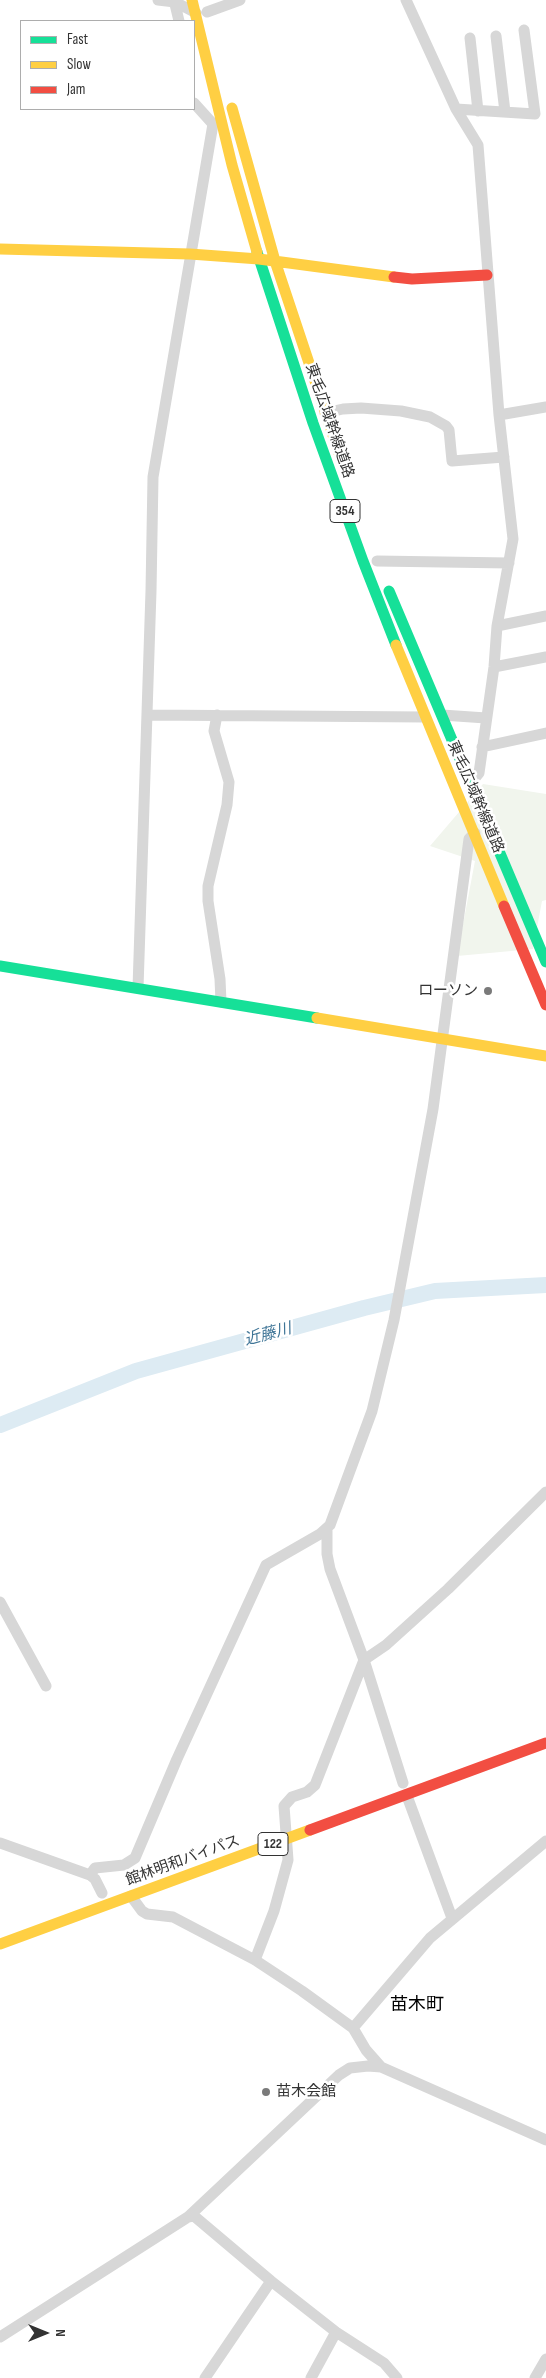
<!DOCTYPE html>
<html>
<head>
<meta charset="utf-8">
<style>
  body { margin:0 }
  #map { position:relative; width:546px; height:2378px; overflow:hidden; background:#fff; font-family:"Sofia Sans Condensed",sans-serif }
  canvas { display:block }
  .legend { position:absolute; left:20px; top:20px; width:175px; height:90px; box-sizing:border-box; background:#fff; border:1px solid #adadad; margin:0; padding:6px 9px; list-style:none; font-size:15px; color:#333 }
  .legend li { display:flex; align-items:center; gap:10px; height:25px }
  .legend b { width:25px; border:1px solid #adadad }
  .north { position:absolute; left:20px; top:2308px; width:50px; height:50px; -webkit-text-stroke:4px #fff; paint-order:stroke; rotate:90deg; font-size:14px; font-weight:700; line-height:20px; text-align:center; color:#333 }
  .north::after { content:''; display:block; margin:auto; width:18px; height:22px; background:#333; clip-path:polygon(50% 0,100% 100%,50% 72%,0 100%) }
</style>
</head>
<body>
<div id="map">
<canvas width="546" height="2378"></canvas>
<ul class="legend">
<li><b style="height:6px;background:#16e098"></b>Fast</li>
<li><b style="height:6px;background:#ffcf43"></b>Slow</li>
<li><b style="height:6px;background:#f24e42"></b>Jam</li>
</ul>
<div class="north">N</div>
</div>
<script>
const ctx = document.querySelector('canvas').getContext('2d');
ctx.lineJoin = 'round';
function fillPath(path, color) {
  ctx.fillStyle = color;
  ctx.fill(path, 'evenodd');
}
function poly(rows) {
  const path = new Path2D();
  for (const r of rows) {
    path.moveTo(r[0], r[1]);
    for (let i = 2; i < r.length; i += 2) path.lineTo(r[i], r[i + 1]);
  }
  return path;
}
function stroke(path, color, width, dash) {
  ctx.strokeStyle = color;
  ctx.lineWidth = width;
  ctx.lineCap = dash ? 'butt' : 'round';
  ctx.setLineDash(dash || []);
  ctx.stroke(path);
}
function label(font, color, halo, rows, align = 'center') {
  ctx.font = font + ' "Sofia Sans Condensed","Noto Sans JP",sans-serif';
  ctx.lineWidth = 5;
  ctx.setLineDash([]);
  ctx.textBaseline = 'middle';
  ctx.strokeStyle = halo;
  ctx.fillStyle = color;
  for (const [text, x, y, turn = 0] of rows) {
    ctx.save();
    ctx.translate(x, y);
    ctx.rotate((+turn || 0) * Math.PI / 180);
    ctx.textAlign = isNaN(turn) ? turn : align;
    if (halo) ctx.strokeText(text, 0, 0);
    ctx.fillText(text, 0, 0);
    ctx.restore();
  }
}
const green = poly([
  [483,784,546,794,546,900,542,901,533,949,457,956,475,861,430,846]
]);
const river = poly([
  [0,1425,136,1371,364,1308,435,1291,546,1285]
]);
const street = poly([
  [158,0,175,2,196,13],
  [174,0,179,21],
  [406,0,456,109,478,145,499,415,513,539,497,626,494,667,479,773,470,784],
  [207,12,240,0],
  [496,36,505,112],
  [470,38,478,111],
  [456,109,535,114,524,30],
  [325,413,343,409,361,408,401,411,430,417,446,426,449,430,452,461,504,457],
  [499,415,546,407],
  [377,561,509,563],
  [497,626,546,616],
  [494,667,546,657],
  [147,715,425,717],
  [217,715,214,731,229,782,227,805,208,886,208,901,220,979,221,1002],
  [442,715,486,718],
  [482,747,546,733],
  [138,988,151,591,153,477,213,124,194,103],
  [327,1529,327,1554,330,1569,364,1660,403,1783],
  [0,1602,46,1686],
  [407,1796,452,1918],
  [0,1843,90,1875,95,1879,102,1893],
  [90,1875,95,1868,124,1865,135,1858,177,1759,266,1565,320,1534,330,1525,372,1411,394,1320,433,1109,469,839,475,833],
  [131,1896,142,1911,147,1914,173,1917,255,1960,302,1991,353,2028,366,2050,381,2067],
  [255,1960,274,1911,288,1860,284,1806,292,1797,307,1792,315,1785,364,1660,386,1645,448,1589,546,1492],
  [353,2028,430,1938,546,1841],
  [188,2217,194,2216,271,2281,336,2332,384,2363,397,2378],
  [0,2337,188,2217,339,2075,350,2068,368,2066,381,2067,546,2140],
  [205,2378,271,2281],
  [311,2378,336,2332],
  [535,2378,546,2359]
]);
const fast = poly([
  [257,252,313,423,363,561,396,645],
  [389,591,546,962],
  [0,966,317,1018]
]);
const slow = poly([
  [192,0,232,165,257,252],
  [232,108,275,261,339,453],
  [0,249,190,254,259,259,394,277],
  [396,645,504,906],
  [317,1018,546,1056],
  [0,1944,310,1830]
]);
const jam = poly([
  [394,277,412,279,487,275],
  [504,906,546,1005],
  [310,1830,546,1743]
]);
const markers = [
  [488,991,5,"#7a7a7a"],
  [266,2092,5,"#7a7a7a"]
];
const shields = [
  [345,511,30],
  [273,1844,30]
];
const shieldNames = [
  ["354",345,511],
  ["122",273,1844]
];
const streetNames = [
  ["東毛広域幹線道路",329,421,71],
  ["東毛広域幹線道路",475,797,67],
  ["館林明和バイパス",183,1861,-20]
];
const poiNames = [
  ["ローソン",478,991],
  ["苗木会館",276,2092,"left"]
];
const waterNames = [
  ["近藤川",268,1335,-15]
];
const quarterNames = [
  ["苗木町",417,2005]
];
fillPath(green, '#f1f5ed');
stroke(river, '#ddebf3', 16);
stroke(street, '#d7d7d7', 11);
stroke(fast, '#16e098', 11);
stroke(slow, '#ffcf43', 11);
stroke(jam, '#f24e42', 11);
for (const [x, y, r, color] of markers) {
  const dot = new Path2D();
  dot.arc(x, y, r, 0, 2 * Math.PI);
  ctx.fillStyle = color;
  ctx.fill(dot);
  stroke(dot, '#fff', 2);
}
for (const [x, y, w] of shields) {
  const box = new Path2D();
  box.roundRect(x - w / 2, y - 11.5, w, 23, 4);
  ctx.fillStyle = '#fff';
  ctx.fill(box);
  stroke(box, '#333', 1);
}
label('bold 14px', '#333', null, shieldNames);
label('15px', '#333', '#fff', streetNames);
label('15px', '#333', '#fff', poiNames, 'right');
label('italic 16px', '#3f7597', '#fff', waterNames);
label('18px', '#000', '#fff', quarterNames);
</script>
</body>
</html>
